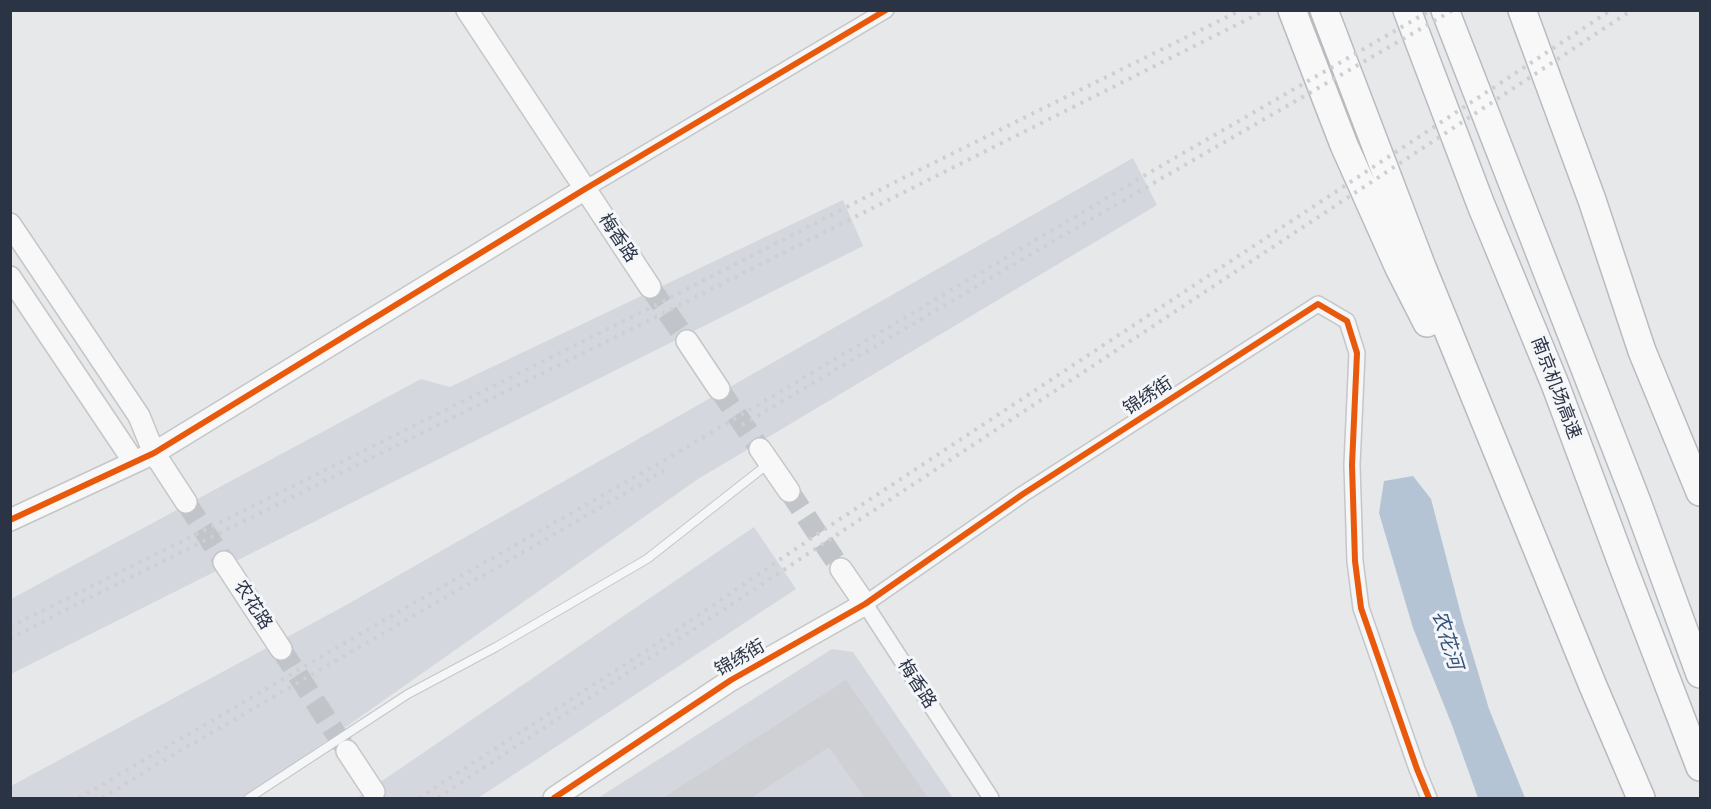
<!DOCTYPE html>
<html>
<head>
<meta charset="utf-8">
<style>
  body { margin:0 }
  #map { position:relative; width:1711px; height:809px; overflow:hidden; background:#e6e8ea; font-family:Inter,sans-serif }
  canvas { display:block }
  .frame { position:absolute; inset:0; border:12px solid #2b3445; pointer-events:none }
</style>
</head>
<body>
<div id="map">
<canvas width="1711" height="809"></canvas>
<div class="frame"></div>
</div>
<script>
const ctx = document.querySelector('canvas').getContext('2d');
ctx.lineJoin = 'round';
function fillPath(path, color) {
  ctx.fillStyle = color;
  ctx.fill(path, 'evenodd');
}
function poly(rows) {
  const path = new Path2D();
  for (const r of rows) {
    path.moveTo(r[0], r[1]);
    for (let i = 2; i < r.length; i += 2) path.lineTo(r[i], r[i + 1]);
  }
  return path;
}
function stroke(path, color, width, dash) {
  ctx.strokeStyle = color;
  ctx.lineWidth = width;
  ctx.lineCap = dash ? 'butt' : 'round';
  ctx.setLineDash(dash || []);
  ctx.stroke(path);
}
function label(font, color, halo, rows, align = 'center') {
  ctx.font = font + ' Inter,"Noto Sans SC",sans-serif';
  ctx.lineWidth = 6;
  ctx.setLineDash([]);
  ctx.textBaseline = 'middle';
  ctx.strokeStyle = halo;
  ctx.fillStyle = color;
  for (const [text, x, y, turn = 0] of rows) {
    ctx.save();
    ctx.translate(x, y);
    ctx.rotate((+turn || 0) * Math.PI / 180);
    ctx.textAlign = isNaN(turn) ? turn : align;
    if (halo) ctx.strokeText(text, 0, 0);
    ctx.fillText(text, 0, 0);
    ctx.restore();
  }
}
const built = poly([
  [1133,158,1157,205,698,479,245,798,11,798,11,786,339,609],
  [843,200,863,246,11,674,11,599,421,379,450,387],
  [754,527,796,589,478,798,357,798],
  [832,649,853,652,953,798,598,798]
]);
const water = poly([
  [1413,476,1431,499,1463,622,1489,709,1525,798,1478,798,1452,725,1413,628,1379,513,1384,481]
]);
const building = poly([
  [846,680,928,798,865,798,829,747,751,798,663,798]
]);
const secondaryTunnel = poly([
  [650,287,687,341],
  [719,389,760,449],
  [789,491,841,569],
  [186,502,224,562],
  [281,649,347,751]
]);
const lane = poly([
  [249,798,408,694,496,647,647,559,768,464]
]);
const street = poly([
  [585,189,886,10],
  [991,798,865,604,1023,494,1318,304,1347,321,1357,353,1352,465,1355,561,1361,608,1417,769,1429,798]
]);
const secondary = poly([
  [467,10,650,287],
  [10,224,139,416,154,453,186,502],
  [10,277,134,462],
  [687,341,719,389],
  [760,449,789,491],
  [10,520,154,453,585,189],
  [224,562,281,649],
  [347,751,374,792],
  [554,798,731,680,865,604,841,569]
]);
const highway = poly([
  [1292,10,1344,145,1399,268,1427,323],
  [1324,10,1422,267,1593,686,1641,798],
  [1407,10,1481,205,1555,384,1624,569,1700,767],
  [1445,10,1637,502,1700,674],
  [1522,10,1592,200,1642,351,1700,492]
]);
const rail = poly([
  [742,425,1050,243,1453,10],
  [10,627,666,300,903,178,1241,10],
  [10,639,85,600,674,308,1266,10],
  [79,798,417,601,670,457,1147,174,1431,10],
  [102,798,161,762,667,469],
  [419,798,647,650,822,531,1611,10],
  [438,798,1632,10]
]);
const cycleway = poly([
  [10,520,154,453,585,189,886,10],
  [554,798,731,680,865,604,1023,494,1318,304,1347,321,1357,353,1352,465,1355,561,1361,608,1417,769,1429,798]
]);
const streetNames = [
  ["梅香路",618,238,56],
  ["南京机场高速",1556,388,69],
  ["锦绣街",1148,396,-33],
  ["农花路",253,605,57],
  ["锦绣街",740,658,-30],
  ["梅香路",917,684,57]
];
const waterNames = [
  ["农花河",1447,640,73]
];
fillPath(built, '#d4d7dd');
fillPath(water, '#b4c4d5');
fillPath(building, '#ced0d3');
stroke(secondaryTunnel, '#c1c4c9', 21, [21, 10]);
stroke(lane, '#c4c6c8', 10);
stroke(street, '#c4c6c8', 18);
stroke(secondary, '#c4c6c8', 24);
stroke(highway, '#b8bbbf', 30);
stroke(lane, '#f5f6f7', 8);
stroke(street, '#f5f6f7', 15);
stroke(secondary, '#f8f8f8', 21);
stroke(highway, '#f8f8f8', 27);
stroke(rail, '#cecfd2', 4, [3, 6]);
stroke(cycleway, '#e8590c', 6);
label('18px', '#2b3445', '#f4f6f9', streetNames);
label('italic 20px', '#34527a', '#f4f6f9', waterNames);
</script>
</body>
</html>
